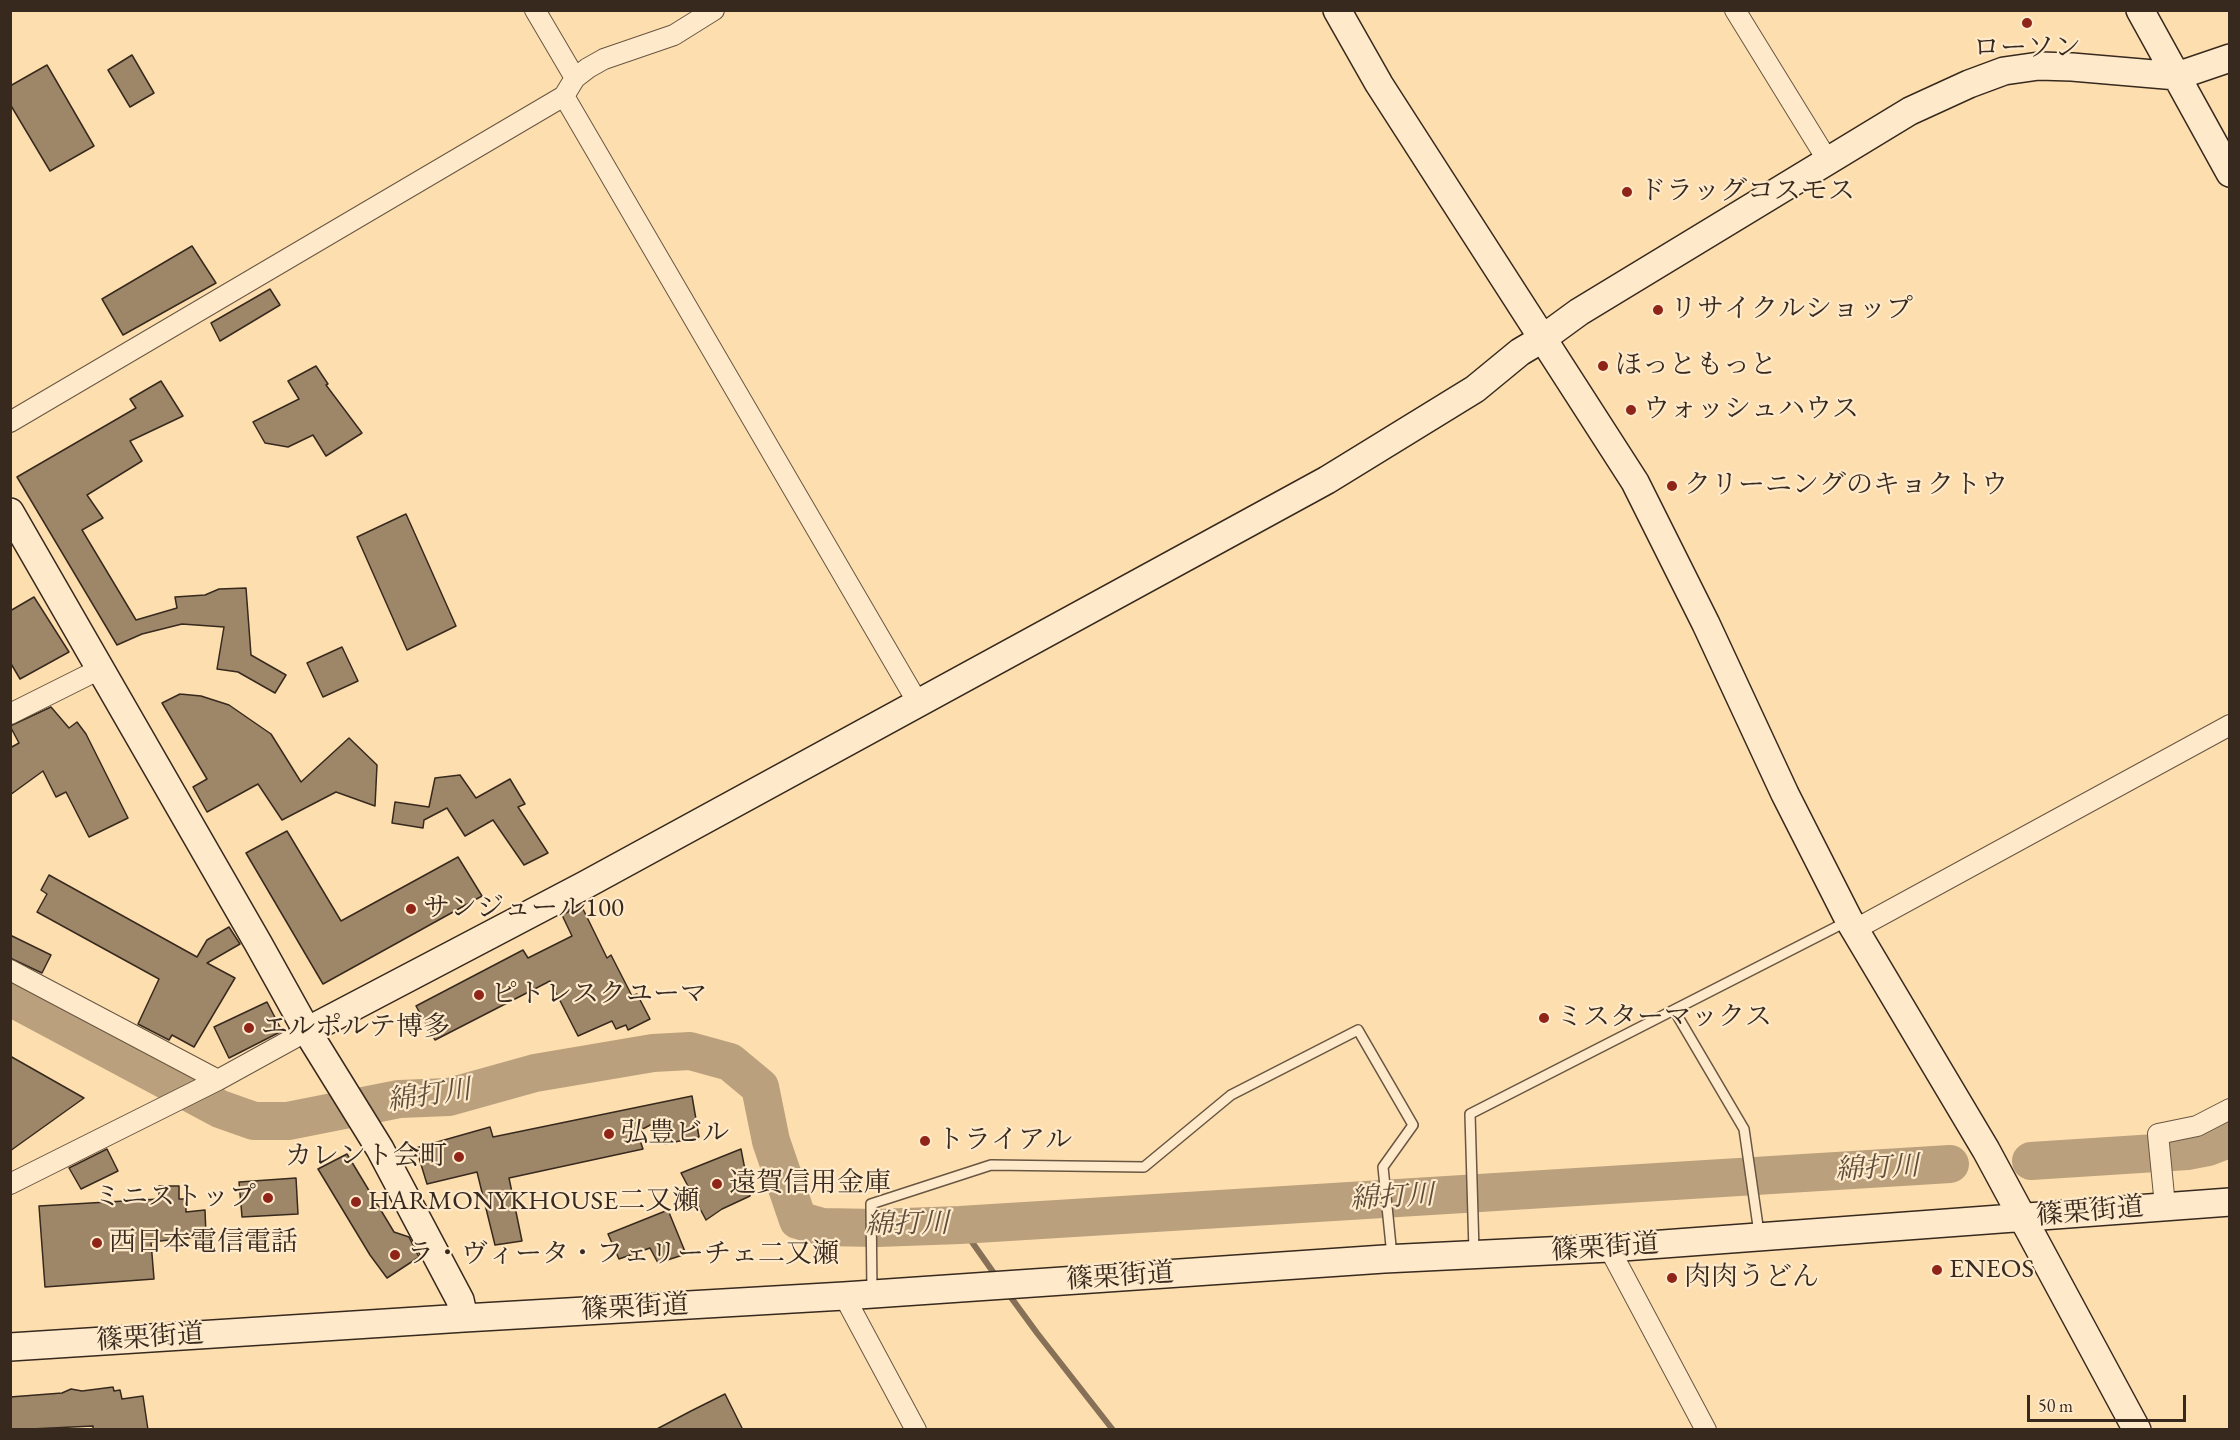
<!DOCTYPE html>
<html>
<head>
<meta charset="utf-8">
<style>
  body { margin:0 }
  #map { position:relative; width:2240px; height:1440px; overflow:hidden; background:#fddeaf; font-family:"EB Garamond",serif }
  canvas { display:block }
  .frame { position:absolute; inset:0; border:12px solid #37291d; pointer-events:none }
  .scale { position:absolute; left:2027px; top:1395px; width:159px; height:27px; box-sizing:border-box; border:3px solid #37291d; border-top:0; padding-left:8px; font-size:18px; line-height:21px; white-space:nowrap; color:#37291d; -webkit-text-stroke:4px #feeacb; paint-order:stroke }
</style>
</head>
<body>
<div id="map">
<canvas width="2240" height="1440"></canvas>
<div class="frame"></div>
<div class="scale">50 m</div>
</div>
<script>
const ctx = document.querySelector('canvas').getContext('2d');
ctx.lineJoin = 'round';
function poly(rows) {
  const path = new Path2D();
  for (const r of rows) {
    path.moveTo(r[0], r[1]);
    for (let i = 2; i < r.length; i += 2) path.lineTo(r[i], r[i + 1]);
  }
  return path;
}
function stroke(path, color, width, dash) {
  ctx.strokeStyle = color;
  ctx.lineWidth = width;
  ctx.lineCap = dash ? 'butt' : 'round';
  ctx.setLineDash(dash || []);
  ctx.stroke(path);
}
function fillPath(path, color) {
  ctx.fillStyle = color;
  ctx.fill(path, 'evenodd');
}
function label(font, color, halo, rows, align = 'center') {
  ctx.font = font + ' "EB Garamond","Noto Serif JP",serif';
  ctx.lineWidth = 4.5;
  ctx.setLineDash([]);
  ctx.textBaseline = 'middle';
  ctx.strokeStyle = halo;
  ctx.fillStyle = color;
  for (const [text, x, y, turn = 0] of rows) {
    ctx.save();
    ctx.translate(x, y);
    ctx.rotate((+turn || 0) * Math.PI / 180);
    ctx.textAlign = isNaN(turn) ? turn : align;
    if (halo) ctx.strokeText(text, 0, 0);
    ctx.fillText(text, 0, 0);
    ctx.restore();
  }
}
const stream = poly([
  [960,1225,998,1279],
  [1007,1292,1037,1333,1113,1430]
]);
const river = poly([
  [10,997,220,1109,254,1121,288,1121,399,1099,449,1097,535,1073,653,1053,690,1051,730,1062,760,1087,771,1141,798,1220,822,1227,877,1228,960,1225,1950,1164],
  [2031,1161,2187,1151,2208,1147,2221,1142,2230,1136]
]);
const building = poly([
  [132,55,154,93,130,107,108,70,132,55],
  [47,65,94,146,50,171,10,104,10,86,47,65],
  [192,246,216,283,123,335,102,299,192,246],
  [270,289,280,305,220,341,211,323,270,289],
  [316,366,328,384,326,385,362,433,326,456,313,435,288,447,265,443,253,422,299,399,288,381,316,366],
  [161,381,183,416,130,441,142,461,87,495,103,518,82,530,136,620,177,608,175,597,205,595,219,589,246,588,251,655,286,675,275,693,238,672,217,669,224,627,182,624,142,634,117,645,17,477,136,408,130,399,161,381],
  [406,514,456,626,407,650,357,537,406,514],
  [34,597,69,652,20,679,10,662,10,611,34,597],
  [342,647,358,681,323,697,307,663,342,647],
  [180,694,201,696,229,705,271,734,301,782,349,738,377,765,375,806,336,792,282,820,258,784,207,812,193,787,207,779,162,703,180,694],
  [51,707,69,728,77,722,86,734,128,818,89,837,66,792,56,797,43,771,10,795,10,748,19,743,10,726,51,707],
  [460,775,476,798,510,779,525,804,518,807,548,853,524,865,493,820,465,836,447,808,424,820,423,828,392,823,395,802,429,807,435,778,460,775],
  [287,831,341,921,458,857,482,896,323,984,246,853,287,831],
  [49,875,197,957,207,940,229,927,240,944,207,963,235,978,194,1047,172,1035,169,1040,138,1024,159,979,37,912,47,894,41,890,49,875],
  [581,905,607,958,611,955,632,996,637,994,650,1019,628,1030,626,1025,616,1029,612,1021,578,1036,550,981,435,1040,416,1006,523,950,528,958,572,936,562,915,581,905],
  [10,935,51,955,42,973,10,958,10,935],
  [267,1002,282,1031,229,1058,214,1027,267,1002],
  [10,1056,84,1098,10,1151,10,1056],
  [692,1096,699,1137,665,1144,654,1123,637,1132,643,1149,509,1178,522,1241,495,1245,477,1172,427,1184,416,1148,490,1127,493,1137,692,1096],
  [107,1149,118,1171,81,1189,69,1168,107,1149],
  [741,1149,750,1196,722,1209,706,1220,681,1173,741,1149],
  [347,1154,394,1232,409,1237,419,1257,387,1278,370,1255,318,1169,347,1154],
  [296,1178,298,1214,242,1217,239,1182,296,1178],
  [159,1186,179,1186,179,1199,186,1199,186,1212,205,1210,206,1236,151,1242,154,1279,45,1287,39,1206,159,1199,159,1186],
  [668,1210,686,1254,658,1263,650,1248,619,1259,608,1234,668,1210],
  [113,1387,114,1391,120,1390,122,1399,143,1396,148,1430,93,1430,93,1426,10,1430,10,1397,62,1393,71,1389,82,1391,113,1387],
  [725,1394,743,1430,655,1430,691,1411,725,1394]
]);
const lane = poly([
  [1674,1010,1744,1129,1759,1233],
  [1474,1251,1470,1114,1846,922],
  [872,1292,871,1204,991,1165,1144,1167,1231,1095,1358,1030,1413,1125,1383,1167,1392,1256]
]);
const street = poly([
  [535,10,575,78],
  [1735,10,1828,161],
  [564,96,918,703],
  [10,422,564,96,575,78,588,68,604,59,674,35,714,10],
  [10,714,100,669],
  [1854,930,2230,725],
  [10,970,218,1080],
  [10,1184,218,1080,307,1031],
  [2165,1206,2158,1134,2197,1126,2230,1109],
  [1609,1248,1706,1430],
  [844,1296,916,1430]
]);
const secondary = poly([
  [1337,10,1379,84,1635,482,1706,624,1785,794,1849,920,1986,1150,2137,1430],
  [2140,10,2230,173],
  [10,512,258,943,307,1031,380,1149,460,1300,464,1318],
  [307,1031,585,885,1327,480,1475,389,1520,352,1542,339,1579,312,1910,111,1969,84,2004,71,2039,66,2072,67,2177,76,2230,58],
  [10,1347,464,1318,844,1296,1384,1259,1609,1248,2230,1202]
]);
const markers = [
  [2027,23,6,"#8f2418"],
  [1627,192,6,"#8f2418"],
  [1658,310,6,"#8f2418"],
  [1603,366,6,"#8f2418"],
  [1631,410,6,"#8f2418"],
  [1672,486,6,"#8f2418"],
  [411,909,6,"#8f2418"],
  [479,995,6,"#8f2418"],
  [1544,1018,6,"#8f2418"],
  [249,1028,6,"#8f2418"],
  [609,1134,6,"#8f2418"],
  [925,1141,6,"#8f2418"],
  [459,1157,6,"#8f2418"],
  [717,1184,6,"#8f2418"],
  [268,1198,6,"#8f2418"],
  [356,1202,6,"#8f2418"],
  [97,1243,6,"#8f2418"],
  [395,1255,6,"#8f2418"],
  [1937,1270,6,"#8f2418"],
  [1672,1278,6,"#8f2418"]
];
const poiNames = [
  ["ローソン",2027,49,"center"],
  ["ドラッグコスモス",1639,192],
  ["リサイクルショップ",1670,310],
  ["ほっともっと",1615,366],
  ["ウォッシュハウス",1643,410],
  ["クリーニングのキョクトウ",1684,486],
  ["サンジュール100",423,909],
  ["ピトレスクユーマ",491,995],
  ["ミスターマックス",1556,1018],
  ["エルポルテ博多",261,1028],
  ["弘豊ビル",621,1134],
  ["トライアル",937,1141],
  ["カレント会町",447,1157,"right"],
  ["遠賀信用金庫",729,1184],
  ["ミニストップ",256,1198,"right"],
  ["HARMONYKHOUSE二又瀬",368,1202],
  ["西日本電信電話",109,1243],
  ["ラ・ヴィータ・フェリーチェ二又瀬",407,1255],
  ["ENEOS",1949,1270],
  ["肉肉うどん",1684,1278]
];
const streetNames = [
  ["篠栗街道",2090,1212,-5],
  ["篠栗街道",1605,1248,-4],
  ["篠栗街道",1120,1277,-4],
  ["篠栗街道",635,1308,-3],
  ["篠栗街道",150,1338,-4]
];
const waterNames = [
  ["綿打川",429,1096,-8],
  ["綿打川",1877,1169,-3],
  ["綿打川",1392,1198,-3],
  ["綿打川",907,1225,-1]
];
stroke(stream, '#867057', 6);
stroke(river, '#baa07d', 38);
fillPath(building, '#9e8769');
stroke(building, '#37291d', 1.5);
stroke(lane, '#685642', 12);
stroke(street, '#685642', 22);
stroke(secondary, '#37291d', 30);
stroke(lane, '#feeacb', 9);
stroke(street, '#feeacb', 20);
stroke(secondary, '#feeacb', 27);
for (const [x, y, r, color] of markers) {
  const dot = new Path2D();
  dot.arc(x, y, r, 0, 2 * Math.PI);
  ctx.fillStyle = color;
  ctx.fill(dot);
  stroke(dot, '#feeacb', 2);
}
label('27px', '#37291d', '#feeacb', poiNames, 'left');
label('27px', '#37291d', '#feeacb', streetNames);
label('italic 28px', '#5e4d3a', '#feeacb', waterNames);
</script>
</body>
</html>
